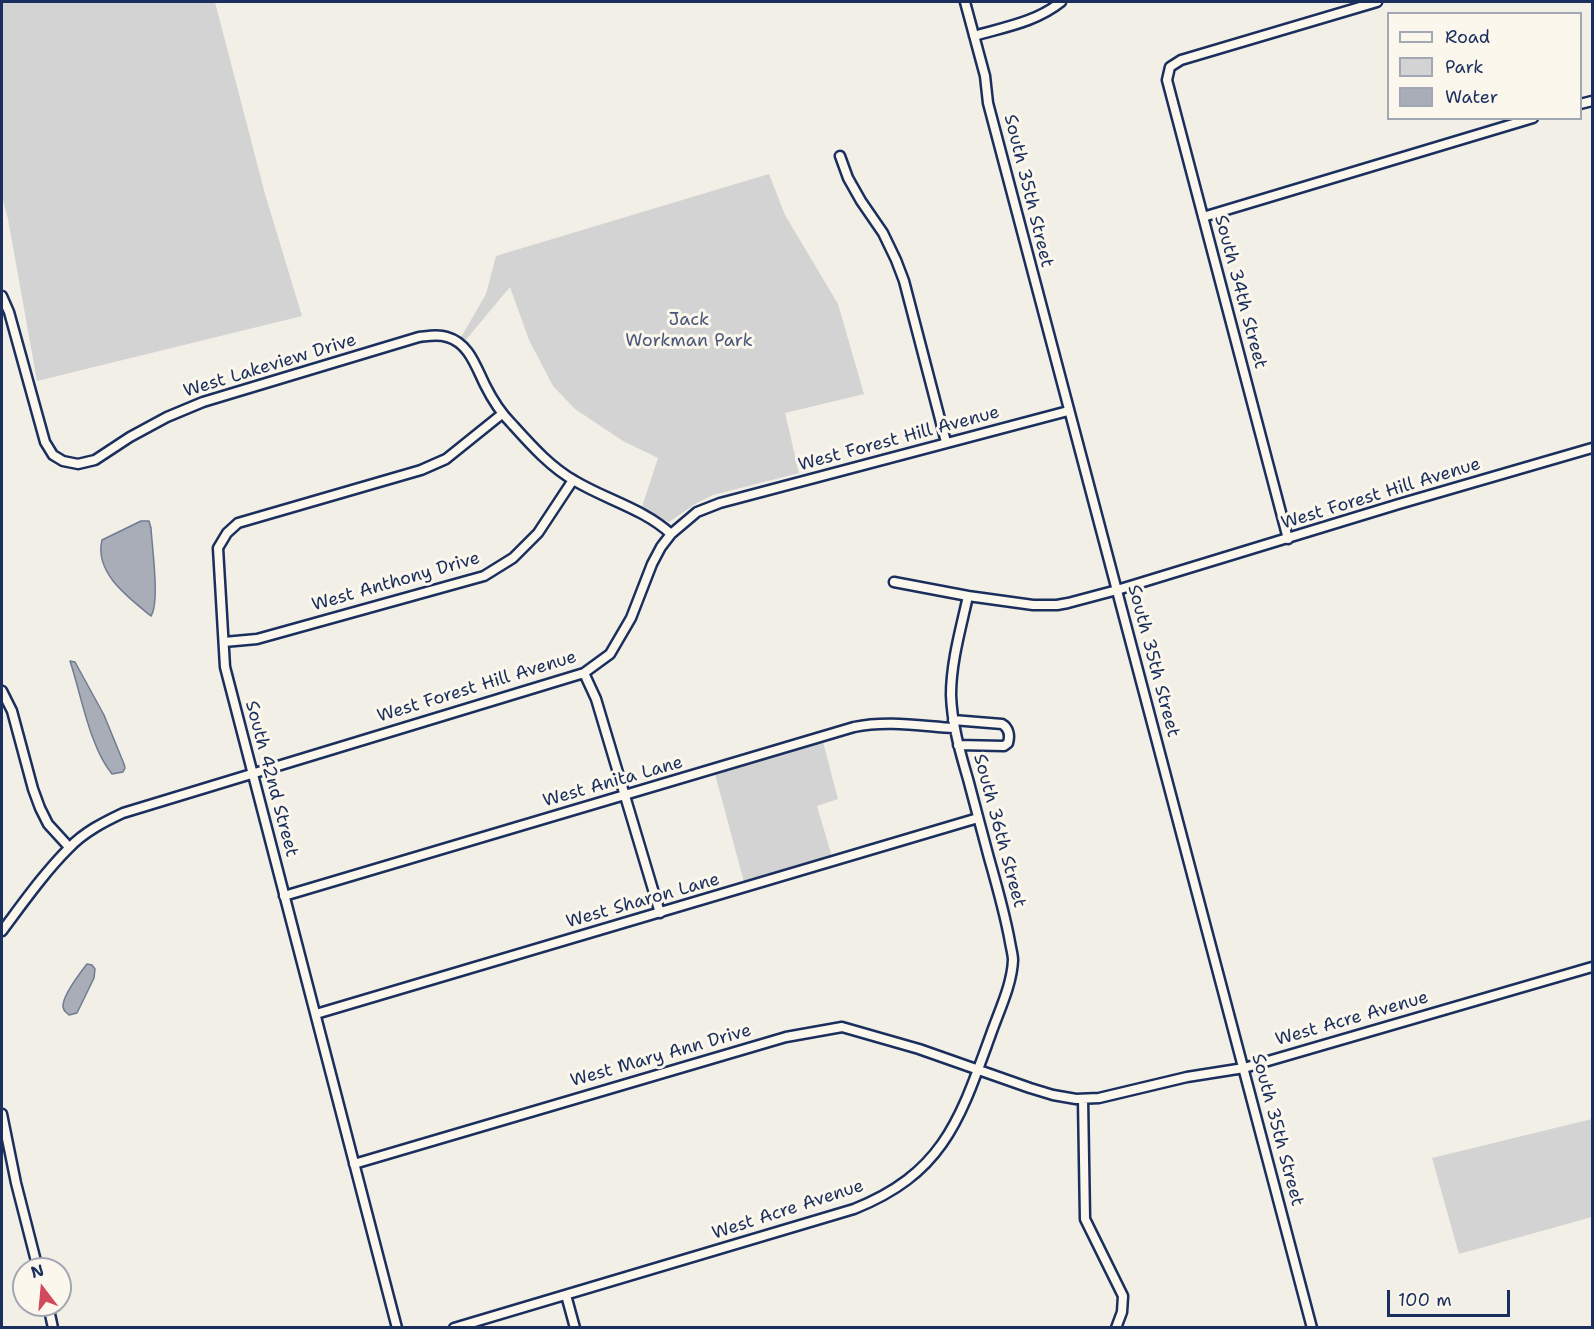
<!DOCTYPE html>
<html>
<head>
<meta charset="utf-8">
<style>
	body { margin:0 }
	#map { position:relative; width:1594px; height:1329px; overflow:hidden; background:#f2efe6; font-family:"Shantell Sans",sans-serif }
	canvas { display:block }
	.frame { position:absolute; inset:0; border:3px solid #1b2f5e; pointer-events:none }
	.legend { position:absolute; left:1387px; top:12px; width:195px; height:108px; box-sizing:border-box; background:#fbf7ec; border:2px solid #a1a7b3; margin:0; padding:8px 10px; list-style:none; font-size:18px; color:#1b2f5e }
	.legend li { display:flex; align-items:center; gap:12px; height:30px }
	.legend b { width:30px; border:2px solid #a1a7b3 }
	.north { position:absolute; left:12px; top:1257px; width:60px; height:60px; box-sizing:border-box; background:#fbf7ec; border:2px solid #a1a7b3; border-radius:50%; rotate:344deg; font-size:16px; font-weight:700; line-height:24px; text-align:center; color:#1b2f5e }
	.north::after { content:''; display:block; margin:auto; width:21px; height:27px; background:#d1495b; clip-path:polygon(50% 0,100% 100%,50% 72%,0 100%) }
	.scale { position:absolute; left:1387px; top:1290px; width:123px; height:27px; box-sizing:border-box; border:3px solid #1b2f5e; border-top:0; padding-left:8px; font-size:18px; line-height:21px; white-space:nowrap; color:#1b2f5e; -webkit-text-stroke:4px #fbf7ec; paint-order:stroke }
</style>
</head>
<body>
<div id="map">
<canvas width="1594" height="1329"></canvas>
<div class="frame"></div>
<ul class="legend">
<li><b style="height:8px;background:#fbf7ec"></b>Road</li>
<li><b style="height:16px;background:#d2d3d2"></b>Park</li>
<li><b style="height:16px;background:#a9adb7"></b>Water</li>
</ul>
<div class="north">N</div>
<div class="scale">100 m</div>
</div>
<script>
const ctx = document.querySelector('canvas').getContext('2d');
ctx.lineJoin = 'round';
function paint(path, color) { ctx.fillStyle = color; ctx.fill(path, 'evenodd'); }
function stroke(path, color, width, dash) { ctx.strokeStyle = color; ctx.lineWidth = width; ctx.lineCap = dash ? 'butt' : 'round'; ctx.setLineDash(dash || []); ctx.stroke(path); }
function drawText(font, color, halo, rows, align = 'center') {
  ctx.font = font + ' "Shantell Sans",sans-serif'; ctx.lineWidth = 6; ctx.setLineDash([]); ctx.textBaseline = 'middle'; ctx.strokeStyle = halo; ctx.fillStyle = color; for (const [text, x, y, turn = 0] of rows) {
    ctx.save(); ctx.translate(x, y); ctx.rotate((+turn || 0) * Math.PI / 180); ctx.textAlign = isNaN(turn) ? turn : align; if (halo) ctx.strokeText(text, 0, 0); ctx.fillText(text, 0, 0); ctx.restore();
  }
}
const green = new Path2D(`
	M2,2H215L265,194L302,316L37,381L8,219L2,196Z
	M769,174L785,215L838,304L864,394L785,413L799,473L713,495L695,504L669,522L642,507L658,458L623,441L575,409L553,386L529,340L510,287L464,342L460,339L486,294L496,256Z
	M823,742L838,799L817,806L832,857L744,882L715,774Z
	M1592,1119V1217L1459,1254L1432,1158Z`);
const water = new Path2D(`
	M141,521H149L151,528C152,547 160,602 151,616C129,598 94,573 102,540Z
	M70,661L75,662L104,715L124,764L125,768L123,772L112,774C90,748 81,694 70,661Z
	M87,964L92,965L95,969L94,978L77,1013L69,1015C66,1012 64,1012 63,1007C62,996 80,973 87,964Z`);
const minor = new Path2D(`
	M965,2L985,76L988,103C1094,512 1206,919 1312,1328
	M974,36C1005,27 1036,22 1061,2
	M1580,104L1592,101
	M840,156L848,178L861,201L883,233L896,260L904,281L946,442
	M1203,217L1533,118
	M2,296L9,312L45,442L53,455L63,461L78,464L95,460L130,437L167,417L203,402L419,337C429,336 438,334 447,337C469,343 476,367 485,385C492,399 500,412 511,423C530,444 550,467 575,481C607,500 644,509 671,534
	M1288,539L1167,80L1170,67L1181,60L1377,2
	M894,582L968,596L1033,605H1057L1068,603L1117,590L1399,504L1592,448
	M224,642L257,639L484,576L513,558L538,533L573,480
	M584,673L596,699L660,913
	M2,691L12,711L33,789L40,808L48,824L69,847
	M953,720L1002,724C1009,728 1010,736 1008,743L1004,746L958,745
	M284,896L854,727C887,720 921,726 954,728
	M2,931C23,903 44,873 69,848C84,832 104,822 123,813L584,673L610,654L631,618L652,564L661,547L671,534L697,512L720,503L1068,411
	M316,1014L978,818
	M1083,1099L1085,1219L1123,1296L1122,1312L1116,1328
	M2,1114L16,1183L38,1269
	M354,1164L786,1037L842,1027L919,1049L1030,1088L1053,1095L1076,1099L1099,1098L1187,1077L1244,1068L1592,967
	M566,1295L575,1328
	M48,1305L53,1328
	M397,1328L225,667L218,548L227,533L238,523L421,470L446,459L502,414
	M454,1328L854,1209C944,1173 960,1119 991,1034C999,1011 1012,985 1013,960C1013,955 1011,948 1010,942C1005,914 997,886 989,858C982,832 975,806 968,779C960,752 952,724 951,695C951,662 961,628 968,596`);
const streetNames = [
	["South 35th Street",1028,191,76],
	["South 34th Street",1240,292,75],
	["West Lakeview Drive",270,366,-17],
	["West Forest Hill Avenue",899,439,-15],
	["West Forest Hill Avenue",1381,494,-17],
	["West Anthony Drive",396,582,-16],
	["South 35th Street",1153,661,75],
	["West Forest Hill Avenue",477,687,-17],
	["South 42nd Street",271,779,75],
	["West Anita Lane",613,782,-16],
	["South 36th Street",999,831,75],
	["West Sharon Lane",643,901,-16],
	["West Acre Avenue",1352,1019,-16],
	["West Mary Ann Drive",661,1056,-16],
	["South 35th Street",1277,1130,75],
	["West Acre Avenue",788,1210,-18]
];
const parkNames = [
	["Jack",689,320],
	["Workman Park",689,341]
];
paint(green, '#d2d3d2');
paint(water, '#a9adb7');
stroke(water, '#707b93', 1.5);
stroke(minor, '#1b2f5e', 13);
stroke(minor, '#fbf7ec', 8);
drawText('18px', '#1b2f5e', '#fbf7ec', streetNames);
drawText('18px', '#49587b', '#fbf7ec', parkNames);
</script>
</body>
</html>
